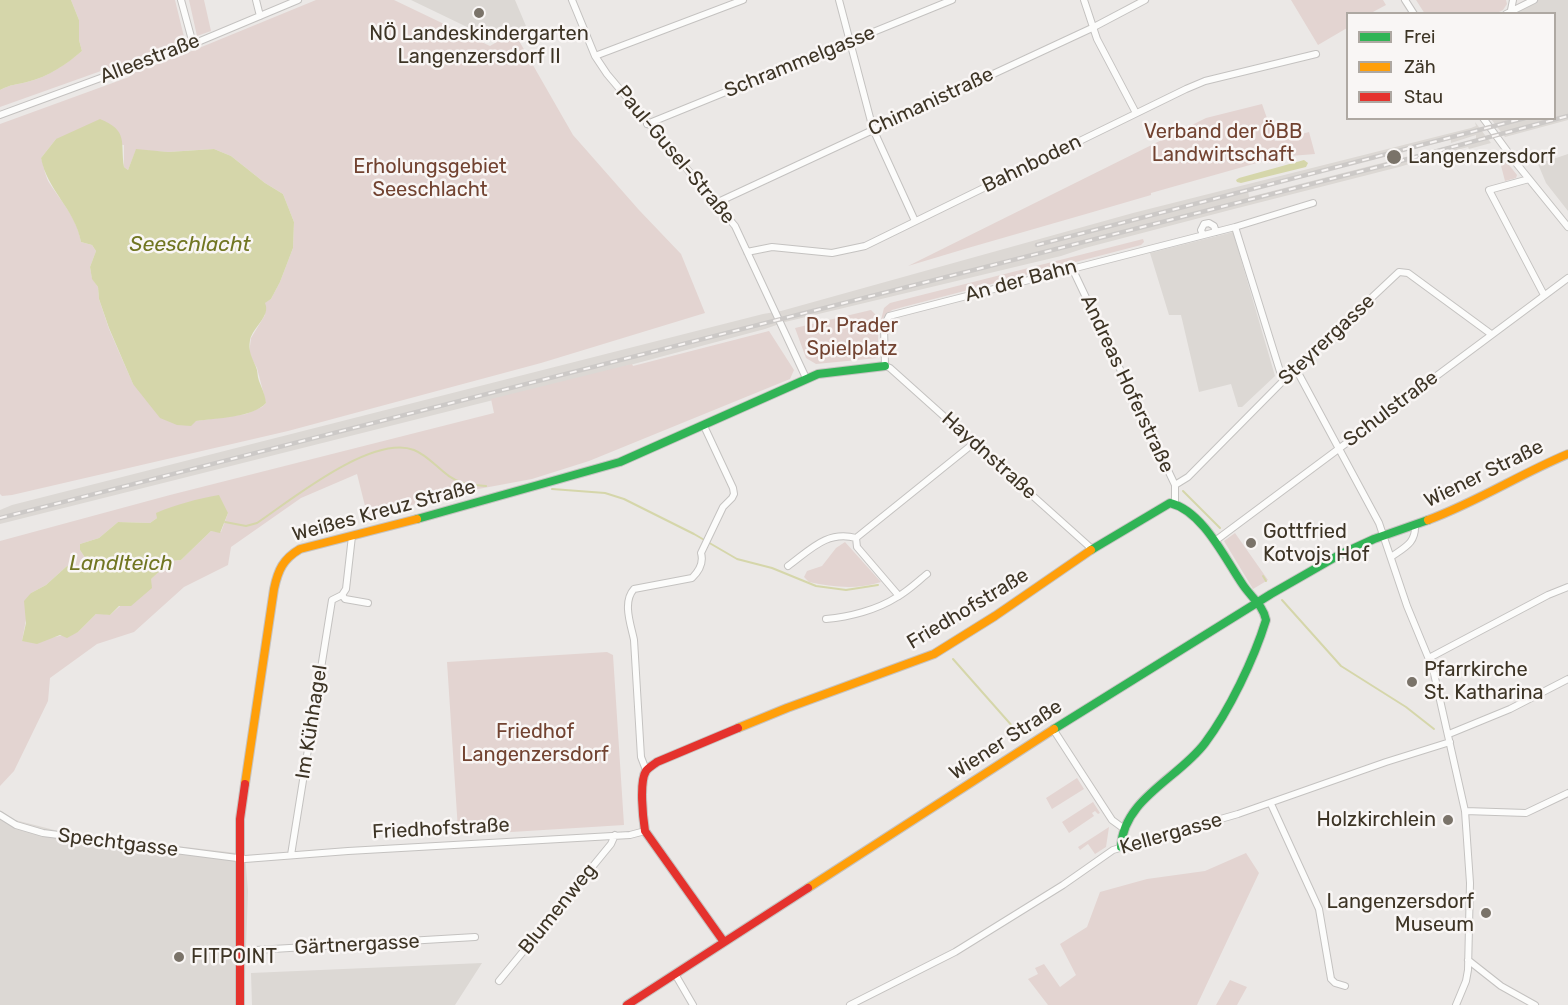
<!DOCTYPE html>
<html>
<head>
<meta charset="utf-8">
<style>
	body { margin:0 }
	#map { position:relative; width:1568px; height:1005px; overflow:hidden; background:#ebe8e6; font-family:Rubik,sans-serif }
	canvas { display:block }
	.legend { position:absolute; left:1346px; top:12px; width:210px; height:108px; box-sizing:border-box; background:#f9f6f5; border:2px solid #aea8a2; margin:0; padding:8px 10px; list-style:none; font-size:18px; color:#3d3425 }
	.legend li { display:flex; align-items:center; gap:12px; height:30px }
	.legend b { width:30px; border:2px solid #aea8a2 }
</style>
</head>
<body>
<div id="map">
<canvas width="1568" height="1005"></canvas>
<ul class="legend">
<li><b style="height:8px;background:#30b455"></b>Frei</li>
<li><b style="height:8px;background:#ff9f0a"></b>Zäh</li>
<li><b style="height:8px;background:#e5322d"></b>Stau</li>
</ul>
</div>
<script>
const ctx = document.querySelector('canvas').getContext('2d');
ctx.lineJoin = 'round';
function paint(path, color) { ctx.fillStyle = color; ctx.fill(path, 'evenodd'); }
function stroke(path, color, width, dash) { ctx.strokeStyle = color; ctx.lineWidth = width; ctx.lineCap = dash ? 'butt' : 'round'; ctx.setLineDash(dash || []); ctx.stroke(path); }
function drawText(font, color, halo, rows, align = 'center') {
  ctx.font = font + ' Rubik,sans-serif'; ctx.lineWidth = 5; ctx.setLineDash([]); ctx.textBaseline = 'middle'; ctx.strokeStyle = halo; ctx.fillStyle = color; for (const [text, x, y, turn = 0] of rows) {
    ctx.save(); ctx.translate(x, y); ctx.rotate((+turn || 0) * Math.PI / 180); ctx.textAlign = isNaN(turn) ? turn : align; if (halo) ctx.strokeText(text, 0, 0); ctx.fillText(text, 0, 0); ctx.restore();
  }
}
const built = new Path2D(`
	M411,0H515L526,26L492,39Z
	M1534,0H1568V120L1505,137L1491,119L1499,120L1554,118V14L1506,13Z
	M1475,122L1491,143L1469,149L1468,147L1453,151L1399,167L1230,210L1085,248L1061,256L785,322L765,329L585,377L0,524V510L12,505L763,314L781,311L1133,213L1471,128L1476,126ZM1476,135V139L1249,197L1248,191L1449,140L1451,139V143Z
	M1568,154V211L1546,183L1538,164Z
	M1233,232L1275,376L1242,407H1238L1231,384L1199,392L1181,315H1169L1150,253Z
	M0,810L15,820L66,833L245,854L248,891L244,1005H0Z
	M482,963L455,1005H252L251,973Z`);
const green = new Path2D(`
	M71,0H175L185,41L0,107V90C12,84 15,85 27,82C48,77 66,64 82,51L79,40V20Z
	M189,0H204L211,31L197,36Z
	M316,0H394L490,46L514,32L573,135L639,210L681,254L705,313L541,363L288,431L12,495L2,496L0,494V124L129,77L133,73L182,55ZM56,139L124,145V167L128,170L136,150L168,152L214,149L231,156L265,183L283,194L294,222L293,248L280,282L271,299L264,303L265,315L251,338L249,354L257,368L266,403L262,407L246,414L196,421L133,384L109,329L99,299L98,287L92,278L90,267L96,251L92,245L81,242C77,218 63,204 50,184C45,177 44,166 41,158Z
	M1291,0H1383L1386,5L1371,13L1348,14L1347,28L1318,45Z
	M1416,0H1506L1507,4L1503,10L1497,13L1425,14Z
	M1262,104L1275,141L1309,132L1315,154L1278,157L1151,193V195C1070,219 989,241 908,266L1206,118Z
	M1498,151L1517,175L1516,178L1505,181L1499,158L1491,159L1490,156Z
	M1143,239L1144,242L1141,245L903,307L892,310L881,320L884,308L890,303Z
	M871,310L878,317V358L816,364L806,358L795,328Z
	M769,331L794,370L790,379L589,461L532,479L446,495L368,518L357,474L301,498L231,547L228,565L184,587L134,632L97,644L50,678L48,701L14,771L0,786V541L170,495L494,413L491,399L632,364L633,366ZM228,513L221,532L211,531L181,560L171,561L110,615L97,613L78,632L50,638L22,641L31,593L46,585L67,566L81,572L88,562L80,550V544L99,538L118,522L150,523L157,518Z
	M1235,533L1268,580L1253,589L1224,541Z
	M845,542L881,582C856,590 833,587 809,582L804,577L807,571L822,566L836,548Z
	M607,652L613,655L624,825L463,835L458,830L447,662Z
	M1077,778L1084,789L1052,809L1046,798Z
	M1093,802L1100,813L1098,814L1095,811L1092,813L1094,816L1069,833L1062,822Z
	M1109,827L1106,847L1095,854L1088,844L1080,850L1078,847Z
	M1246,853L1259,873L1197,1005H1048L1028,979L1038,974L1035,968L1044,964L1060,987L1076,975L1060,944L1087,927L1100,892L1147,879L1205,871Z
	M1230,980L1247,987L1237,1005H1216Z`);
const water = new Path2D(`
	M0,0H71L79,20V40L82,51C67,64 48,77 27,82C15,85 12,84 0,90Z
	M100,119C129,131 120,142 124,167L128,170L136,149L168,152L214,149L231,156L265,183L283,194L294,222L293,248L280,282L271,299L265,303C271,316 253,327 250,340C248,352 252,357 256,367C258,371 257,376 259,381C262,389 265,394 266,403C252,418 216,418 196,421L191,426L177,425L160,418L133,384L109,328L99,299L98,287L92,279L90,267L96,251L92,245L81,242C75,209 47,190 41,158L56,139Z
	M1304,160L1308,163L1306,167L1241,183L1237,182L1236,180L1239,178Z
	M219,495L228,513L220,533L211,531L181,560L171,561L151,579L152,588L131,606H119L110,615L96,614L78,632L67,638L60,635L37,644L22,641L26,623L24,601L31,593L46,585L67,566L81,572L88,562L80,550V544L99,538L118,522L150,523L157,518L156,513C177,504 197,499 219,495Z`);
const stream = new Path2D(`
	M552,489L605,493L624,499L694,534L737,559L772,568L816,586L846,590L878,585
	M1183,491L1220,528
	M225,522L246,526L257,523C291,500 372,434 414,450C432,457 444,478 463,483C470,485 479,485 486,486
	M1263,576L1266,581
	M1282,600L1341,666L1406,707L1434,729
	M953,659L1021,736`);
const street = new Path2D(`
	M181,0L193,44
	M256,0L260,16
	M572,0L595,56L607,74L735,226L806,378
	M839,0L873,129L915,221
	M1084,0L1097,39L1136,113
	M1405,0L1414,14
	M1511,10L1513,0
	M1506,14L1534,0
	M595,56L743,0
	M0,115L193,44L298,0
	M1483,118L1516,163L1568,227
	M647,124L952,0
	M1529,179L1489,190L1544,295
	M716,203L1092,28L1145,0
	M1235,227L1283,381
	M1203,235L1201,230L1204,224L1209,223L1214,226L1216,232
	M747,252L772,247L832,253L865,246L1186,89L1205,81L1316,54
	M1072,268L1175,485V502
	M1296,369L1379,523L1407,606L1433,669L1465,811L1470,883L1468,970L1466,981L1456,1005
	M1175,485L1188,477L1283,381L1399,272L1408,273L1491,334
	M856,538L974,443
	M856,538L857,547L899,596
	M1215,541L1568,278
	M1092,549L890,368L885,366L884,326L889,316L1235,227L1313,203
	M1391,557C1405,547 1416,543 1415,525
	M788,566C810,550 827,530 856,538
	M342,595L345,599L368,603
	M826,619C849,617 877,610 897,597C908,591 917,582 927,574
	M1429,658L1548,595L1568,587
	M1053,729L1112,820L1123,828
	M1449,734L1510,709L1568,679
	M646,770L641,757L634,640C631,625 622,602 634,589L692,578C699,571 704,563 701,553L723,507L732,498L734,494L733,488L704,426
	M1271,804L1319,909L1331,979L1335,983L1345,986
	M1465,811L1526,813L1568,793
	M0,815L16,825L43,833L245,859L348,851L630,835L645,831
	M291,855L332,600L342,595L346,589L352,536
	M239,951L475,937
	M1468,960L1501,986L1535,1005
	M675,974L693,1005
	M499,981L611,844L615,835
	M850,1005L955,952L1063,885L1113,850L1238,814L1386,762L1450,742`);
const fast = new Path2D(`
	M417,519L620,462L818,374L885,366
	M1091,550L1170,503C1203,511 1225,559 1243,585C1251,597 1263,605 1266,620C1254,659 1229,711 1205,743C1179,778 1123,799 1121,847
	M1054,729L1271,594L1339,555L1374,539L1428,520`);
const slow = new Path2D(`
	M1428,520C1477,502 1520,474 1568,454
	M738,728L787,708L934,654L995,616L1091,550
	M245,784L274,589C278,570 283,559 300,549L417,519
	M808,888L1054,729`);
const jam = new Path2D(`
	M724,942L645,831C643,818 639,782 646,771C648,768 653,765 657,762L738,728
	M240,1005V819L245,784
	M627,1005L808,888`);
const rail = new Path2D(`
	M1037,245L1525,118
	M0,518L1378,167L1568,116`);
const markers = [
	[479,13,6,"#7a7369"],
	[1394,157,8,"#7a7369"],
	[1251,543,6,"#7a7369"],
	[1412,682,6,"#7a7369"],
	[1448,820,6,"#7a7369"],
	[1486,913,6,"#7a7369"],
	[179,957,6,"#7a7369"]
];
const poiNames = [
	["NÖ Landeskindergarten",479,34,"center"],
	["Langenzersdorf II",479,57,"center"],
	["Langenzersdorf",1408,157],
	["Gottfried",1263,532],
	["Kotvojs Hof",1263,555],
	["Pfarrkirche",1424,670],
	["St. Katharina",1424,693],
	["Holzkirchlein",1436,820,"right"],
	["Langenzersdorf",1474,902,"right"],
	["Museum",1474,925,"right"],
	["FITPOINT",191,957]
];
const streetNames = [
	["Alleestraße",150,59,-21],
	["Schrammelgasse",800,62,-22],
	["Chimanistraße",931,102,-25],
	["Paul-Gusel-Straße",675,155,50],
	["Bahnboden",1032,164,-26],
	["An der Bahn",1021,281,-15],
	["Steyrergasse",1327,340,-43],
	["Andreas Hoferstraße",1127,384,65],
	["Schulstraße",1391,409,-37],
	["Haydnstraße",989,456,42],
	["Wiener Straße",1484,474,-26],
	["Weißes Kreuz Straße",384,511,-15],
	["Friedhofstraße",968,609,-31],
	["Im Kühhagel",312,722,-81],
	["Wiener Straße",1006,740,-33],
	["Friedhofstraße",441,829,-3],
	["Kellergasse",1171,834,-16],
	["Spechtgasse",118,843,7],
	["Blumenweg",558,909,-51],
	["Gärtnergasse",357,945,-3]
];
const parkNames = [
	["Verband der ÖBB",1223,132],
	["Landwirtschaft",1223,155],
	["Erholungsgebiet",430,167],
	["Seeschlacht",430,190],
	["Dr. Prader",852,326],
	["Spielplatz",852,349],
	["Friedhof",535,732],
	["Langenzersdorf",535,755]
];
const waterNames = [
	["Seeschlacht",190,245],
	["Landlteich",121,564]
];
paint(built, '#dcd8d4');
paint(green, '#e3d4d1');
paint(water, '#d5d6aa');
stroke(stream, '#d5d6aa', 2);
stroke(street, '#c4c2c0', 8);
stroke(fast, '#c6c3c1', 10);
stroke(slow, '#c6c3c1', 10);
stroke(jam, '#c6c3c1', 10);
stroke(street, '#fcfcfb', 6);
stroke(fast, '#30b455', 8);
stroke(slow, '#ff9f0a', 8);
stroke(jam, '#e5322d', 8);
stroke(rail, '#ccc9c7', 4.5);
stroke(rail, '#f9f6f5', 2, [7]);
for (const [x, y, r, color] of markers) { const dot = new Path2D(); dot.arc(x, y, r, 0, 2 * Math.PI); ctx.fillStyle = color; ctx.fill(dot); stroke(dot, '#f9f6f5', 2); }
drawText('20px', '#3d3425', '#f9f6f5', poiNames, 'left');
drawText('20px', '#3d3425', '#f9f6f5', streetNames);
drawText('20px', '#724331', '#f9f6f5', parkNames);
drawText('italic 21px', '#717622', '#f9f6f5', waterNames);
</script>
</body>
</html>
